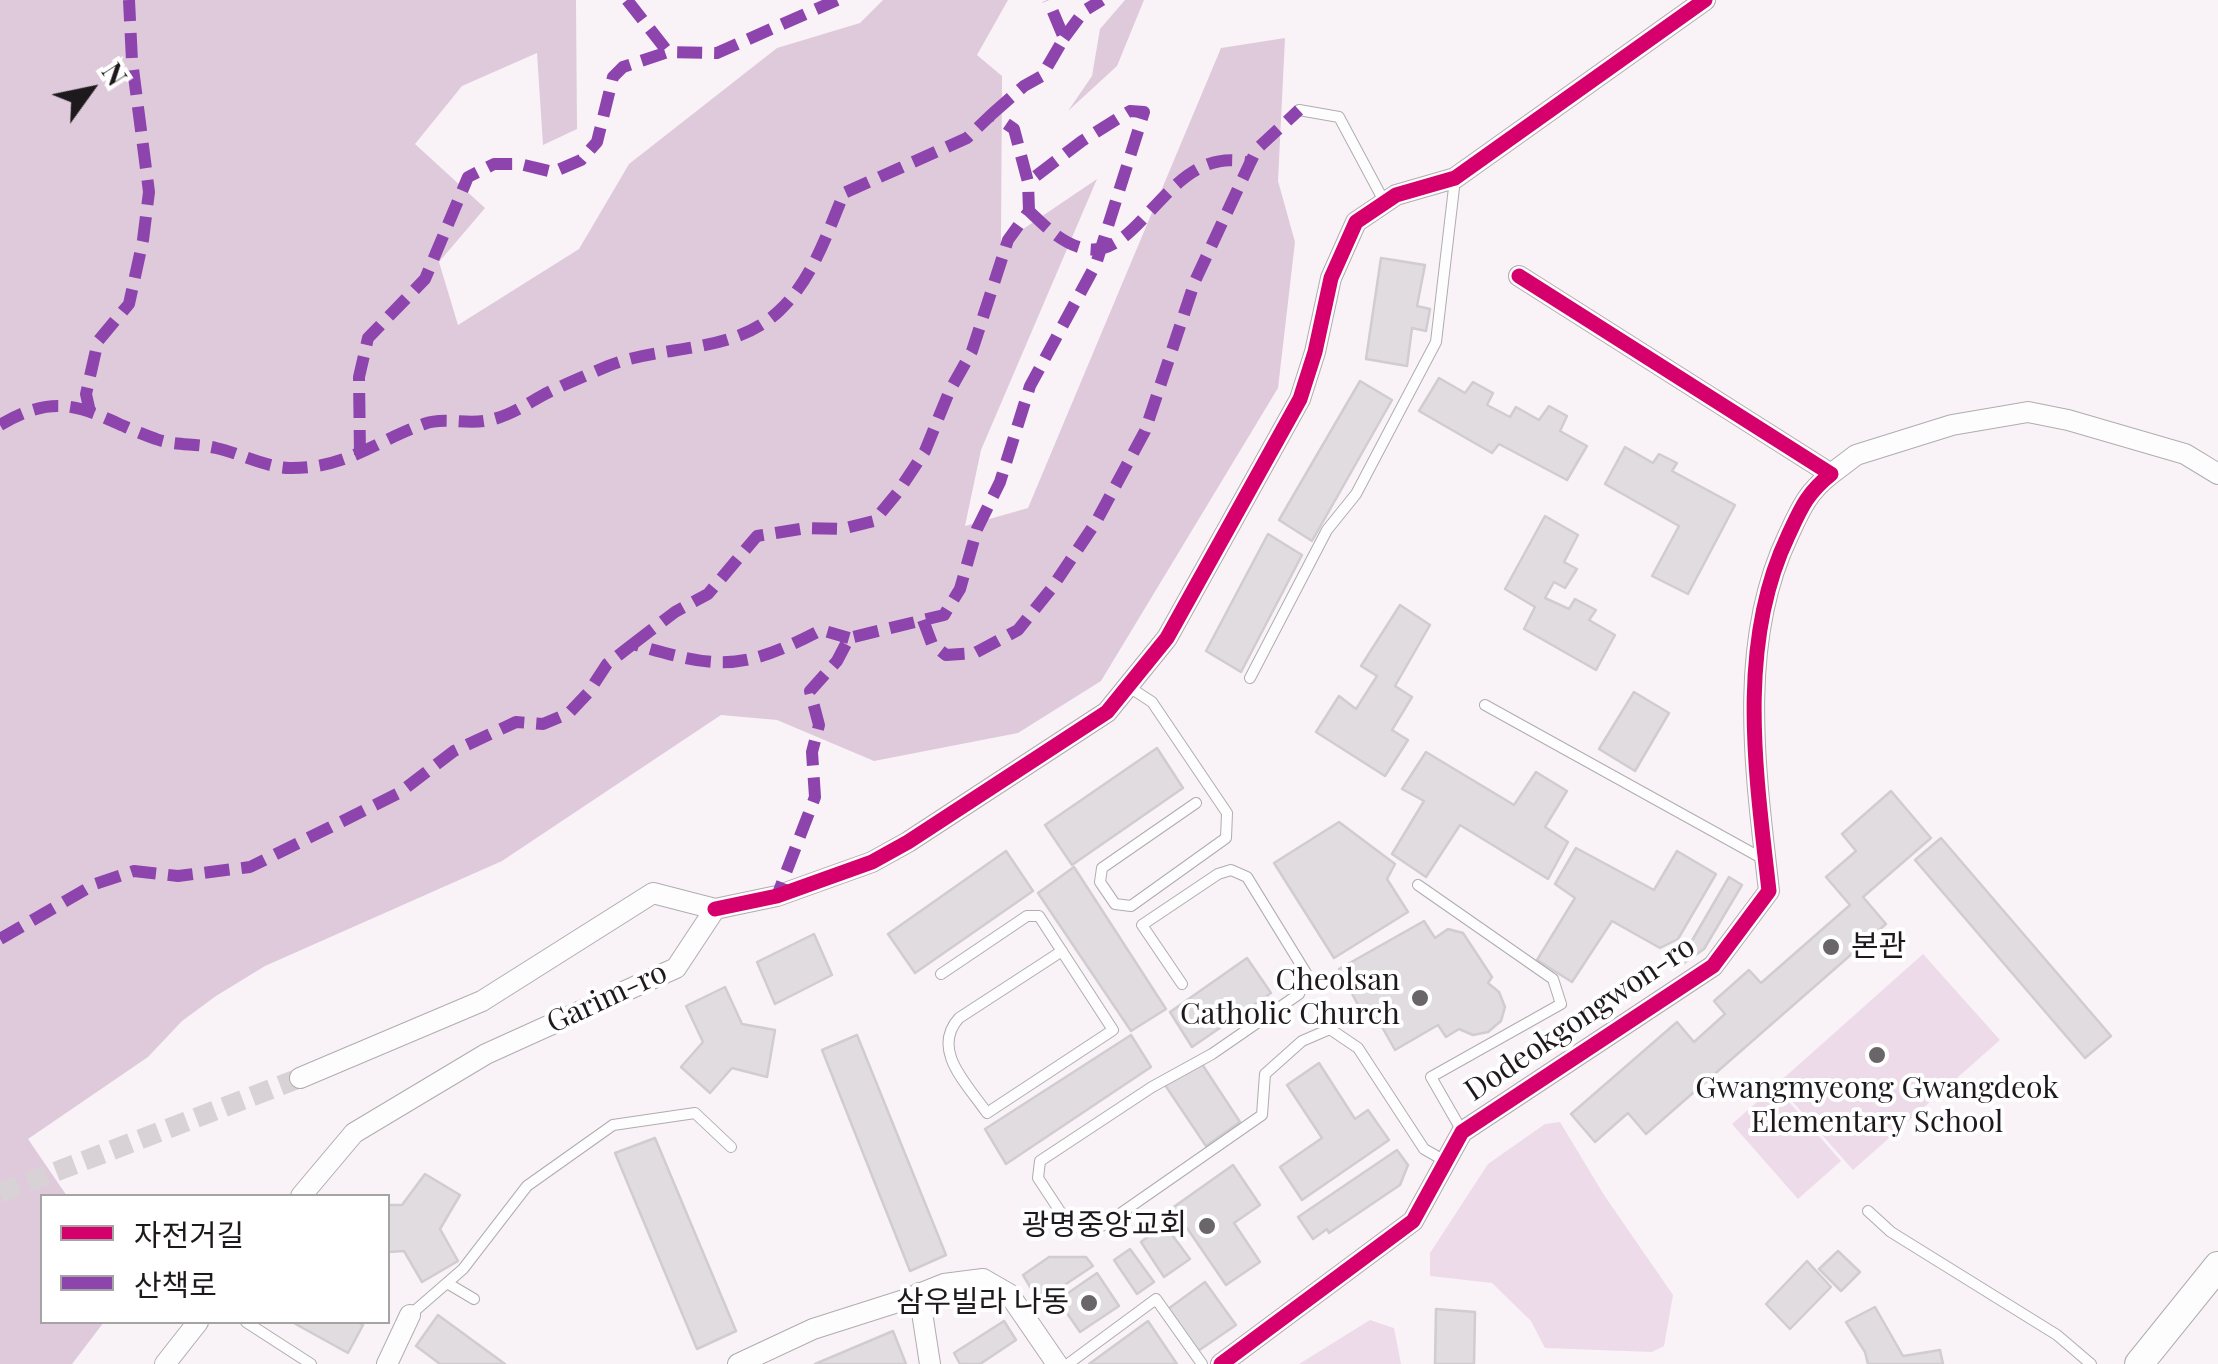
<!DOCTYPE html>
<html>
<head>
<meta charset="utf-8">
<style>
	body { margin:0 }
	#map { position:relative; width:2218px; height:1364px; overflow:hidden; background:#f9f3f8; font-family:"Playfair Display","Noto Sans KR",serif }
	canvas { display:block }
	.legend { position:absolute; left:40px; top:1194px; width:350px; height:130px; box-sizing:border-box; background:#fff; border:2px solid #a5a3a4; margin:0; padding:12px 18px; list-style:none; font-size:30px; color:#1d191c }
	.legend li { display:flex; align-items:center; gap:20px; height:50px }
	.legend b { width:50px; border:2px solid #a5a3a4 }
	.north { position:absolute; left:40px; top:40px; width:100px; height:100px; -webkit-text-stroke:8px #fff; paint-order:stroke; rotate:57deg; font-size:28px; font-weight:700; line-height:40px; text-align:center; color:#1d191c }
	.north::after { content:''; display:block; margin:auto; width:35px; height:45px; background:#1d191c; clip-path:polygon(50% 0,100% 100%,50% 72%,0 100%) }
</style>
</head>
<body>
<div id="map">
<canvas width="2218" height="1364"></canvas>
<ul class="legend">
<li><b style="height:12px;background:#d6006c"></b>자전거길</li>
<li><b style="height:12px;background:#8e44ad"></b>산책로</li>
</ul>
<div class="north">N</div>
</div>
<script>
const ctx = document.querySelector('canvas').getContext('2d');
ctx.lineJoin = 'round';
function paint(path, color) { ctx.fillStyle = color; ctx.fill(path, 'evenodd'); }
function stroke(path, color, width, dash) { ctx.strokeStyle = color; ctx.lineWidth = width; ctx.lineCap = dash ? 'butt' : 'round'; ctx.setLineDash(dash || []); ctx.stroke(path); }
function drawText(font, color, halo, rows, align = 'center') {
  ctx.font = font + ' "Playfair Display","Noto Sans KR",serif'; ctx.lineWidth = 8; ctx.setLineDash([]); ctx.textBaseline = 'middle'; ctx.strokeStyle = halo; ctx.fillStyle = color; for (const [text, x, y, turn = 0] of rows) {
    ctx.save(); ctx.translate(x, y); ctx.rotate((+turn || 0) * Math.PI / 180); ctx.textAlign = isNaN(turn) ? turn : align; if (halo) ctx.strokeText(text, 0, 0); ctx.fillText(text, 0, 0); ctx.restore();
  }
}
const green = new Path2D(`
	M1923,954L2000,1040L1853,1170L1777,1084Z
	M1775,1086L1841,1161L1798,1199L1732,1124Z
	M1560,1122L1604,1195L1673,1295L1664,1346L1652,1352L1545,1348L1531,1321L1492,1283L1430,1276V1253L1488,1164L1545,1124Z
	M1370,1320L1394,1328L1401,1364H1299Z`);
const forest = new Path2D(`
	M0,0H576L577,129L543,145L537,53L462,86L415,144L485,208L439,262L458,325L579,249L629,164L777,48L860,23L883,0H1008L977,55L1002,76L1001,244L1097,179L981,450L965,526L1028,508L1221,48L1285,38L1278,181L1295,242L1278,388L1101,681L1018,733L874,761L777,720L721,715L502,861L265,966L216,996L182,1021L148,1057L28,1139L67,1196H42V1322H104L72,1364H0Z
	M1125,0H1144L1117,66L1068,111L1092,76L1100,29Z`);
const building = new Path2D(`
	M1381,258L1425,265L1417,306L1430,309L1426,331L1412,328L1407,366L1366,359Z
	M1439,378L1465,393L1473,382L1493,393L1487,405L1510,417L1516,407L1539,420L1549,406L1567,416L1560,431L1587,446L1567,480L1499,444L1492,453L1419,411Z
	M1360,381L1392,400L1312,541L1279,520Z
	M1625,447L1653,463L1659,454L1677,463L1672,471L1735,505L1688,594L1652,576L1679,526L1605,484Z
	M1545,516L1578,535L1564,562L1577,569L1565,588L1554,582L1545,598L1569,609L1575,599L1596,610L1589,620L1615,635L1596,670L1524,629L1535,607L1505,589Z
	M1268,534L1302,555L1241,672L1206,651Z
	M1400,605L1430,625L1395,686L1412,697L1392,730L1408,740L1385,776L1316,732L1339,696L1356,709L1377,676L1361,666Z
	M1634,692L1669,713L1635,771L1599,749Z
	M1157,748L1183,788L1072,865L1045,825Z
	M1426,752L1514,805L1536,772L1567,791L1545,827L1568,842L1548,879L1460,825L1426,877L1392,854L1424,801L1402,789Z
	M1891,791L1931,838L1863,897L1886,924L1646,1134L1628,1113L1595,1142L1571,1114L1677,1022L1694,1042L1725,1014L1714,1001L1749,970L1761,983L1850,905L1826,877L1856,851L1842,834Z
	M1339,822L1395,864L1387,879L1408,912L1334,958L1274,863Z
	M1941,838L2111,1036L2085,1058L1915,860Z
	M1576,848L1654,890L1677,851L1716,874L1678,939L1660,948L1612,921L1572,982L1537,960L1575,898L1555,884Z
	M1006,851L1033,891L915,973L888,934Z
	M1074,867L1166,1009L1131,1031L1038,893Z
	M1729,877L1742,885L1704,949L1677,968L1671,954L1690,944Z
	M1424,921L1435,938L1448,929L1463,933L1492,977L1488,983L1499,992L1505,1007L1501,1021L1488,1032L1473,1035L1459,1029L1446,1037L1438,1025L1395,1050L1377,1018L1367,1022L1339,969Z
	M814,934L832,975L775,1004L757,962Z
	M1247,958L1271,993L1192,1047L1170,1012Z
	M725,987L742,1024L775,1030L767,1077L732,1068L710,1093L681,1067L703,1042L686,1006Z
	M857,1035L946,1255L910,1271L822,1050Z
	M1131,1035L1151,1067L1006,1164L985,1129Z
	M1200,1061L1240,1122L1206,1146L1165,1085Z
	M1319,1063L1355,1119L1368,1110L1389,1140L1302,1200L1280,1167L1322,1138L1287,1085Z
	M655,1138L736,1331L697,1349L615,1153Z
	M1397,1150L1408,1165L1400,1185L1329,1233L1327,1229L1313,1239L1298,1217Z
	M1233,1165L1260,1205L1234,1223L1260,1262L1226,1285L1187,1228L1182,1232L1168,1211Z
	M425,1174L460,1195L440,1229L458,1261L422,1282L404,1251L388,1252V1205H402Z
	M1164,1224L1190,1259L1164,1277L1141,1242Z
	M1130,1249L1154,1282L1137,1294L1114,1260Z
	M1838,1251L1860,1272L1841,1291L1819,1269Z
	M1049,1257H1086L1093,1266L1039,1302L1023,1275Z
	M1807,1261L1831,1287L1790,1329L1766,1304Z
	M1097,1273L1119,1306L1080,1332L1058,1300Z
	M1205,1282L1236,1325L1198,1351L1168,1309Z
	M1875,1307L1903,1356L1940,1350L1943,1364H1868L1865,1352L1846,1322Z
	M1436,1309L1475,1312L1474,1364H1435Z
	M438,1315L505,1364H440L416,1346Z
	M1004,1321L1016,1340L980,1364H960L954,1353Z
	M1148,1321L1177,1364H1089Z
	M292,1322H357L363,1325L348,1353Z
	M893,1331L906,1364H815Z`);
const streetTunnel = new Path2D(`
	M0,1193L300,1078`);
const lane = new Path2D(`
	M1299,110L1339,117L1385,203
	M1250,678L1327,530L1356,494L1436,342L1455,179
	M1129,687L1152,702L1227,813L1226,838L1131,906L1115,904L1100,882L1102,868L1196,803
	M1485,705L1765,860
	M1418,885L1553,979L1561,1004L1431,1077L1462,1131
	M941,974L1027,916H1039L1113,1030L987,1113C968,1085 930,1050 959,1018L1062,951
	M1182,984L1142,925L1218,874L1231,870L1247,877L1306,973L1299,994L1212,1054L1152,1087L1040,1161L1038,1178L1067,1222L1086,1231L1104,1225L1262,1115L1265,1074L1302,1041L1330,1029L1358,1048L1424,1149L1445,1161
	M1868,1211L1891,1232L2057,1335L2091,1364
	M447,1283L474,1299
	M410,1315L463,1269L527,1186L613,1125L695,1113L731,1147
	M246,1322L311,1364
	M1068,1364L1156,1299L1202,1364`);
const street = new Path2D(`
	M1831,474L1856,455L1952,425L2028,412L2068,420L2185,454L2218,474
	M715,909L777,896L872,862L908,842L1107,712L1167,638L1300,399L1315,352L1331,278L1356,222L1396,195L1455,178L1705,0
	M300,1078L482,1001L653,893L715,909L676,968L486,1054L354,1133L301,1196
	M919,1293L930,1364
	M165,1364L198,1322
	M387,1364L410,1315
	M738,1364L813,1329L904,1300L944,1284L983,1279L1009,1294L1057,1364
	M1221,1364L1413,1221L1462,1132L1713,966L1769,891C1756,775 1736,645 1788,536C1801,508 1807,493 1831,474L1519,276`);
const secondary = new Path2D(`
	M2139,1364L2218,1266`);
const quiet = new Path2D(`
	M627,0L668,52
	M1064,38L1084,11L1102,0
	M992,114L1024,86L1042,76L1064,38L1048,0
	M1029,211C1046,227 1063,245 1087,249C1142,258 1171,141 1250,163
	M90,412L86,394L98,341L129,304L143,240L149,192L132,61L129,0
	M0,425C67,385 93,417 156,439C174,446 196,443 216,448C239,453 265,467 289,468C345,469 374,442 424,424C442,417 464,424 484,421C507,418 525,405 545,394C565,384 587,375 608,366C663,344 732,355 779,311C812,280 827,234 844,193L967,138L992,114L1014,129L1028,182L1082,141L1130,111L1144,112L1096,264L1030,386L1000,482L977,529L960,589L944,615L849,638L837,661L810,691L819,725L812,752L815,797L777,896
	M360,455L359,377L368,338L425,279L468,177L494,164H520L553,172L581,160L597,142L613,77L623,67L668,52L717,53L837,0
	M923,620L932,644L946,655L975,653L1018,630L1051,589L1096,522L1145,431L1195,281L1250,163L1257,149L1299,110
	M633,644L675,612L708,594L757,536L806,528L842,529L874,521L898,492L925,451L949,392L972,351L1008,240L1029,211L1028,182
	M0,939L95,884L134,871L178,876L250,867L399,793L454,751L516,722L543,724L569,713L588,693L607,664L633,644C719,669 740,672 821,630L849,638`);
const cycleway = new Path2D(`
	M715,909L777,896L872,862L908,842L1107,712L1167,638L1300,399L1315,352L1331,278L1356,222L1396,195L1455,178L1705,0
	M1221,1364L1413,1221L1462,1132L1713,966L1769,891C1756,775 1736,645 1788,536C1801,508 1807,493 1831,474L1519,276`);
const markers = [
	[1831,947,10,"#6a6569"],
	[1420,998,10,"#6a6569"],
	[1877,1055,10,"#6a6569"],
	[1207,1226,10,"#6a6569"],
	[1089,1303,10,"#6a6569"]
];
const poiNames = [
	["본관",1851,947,"left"],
	["Cheolsan",1400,981],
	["Catholic Church",1400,1015],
	["Gwangmyeong Gwangdeok",1877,1089,"center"],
	["Elementary School",1877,1123,"center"],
	["광명중앙교회",1187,1226],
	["삼우빌라 나동",1069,1303]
];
const streetNames = [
	["Garim-ro",607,998,-25],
	["Dodeokgongwon-ro",1580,1019,-34]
];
paint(green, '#eddbea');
paint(forest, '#dfcadc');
paint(building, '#e1dce0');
stroke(building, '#d0ccd0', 2.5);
stroke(streetTunnel, '#d8d2d7', 20, [20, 10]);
stroke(lane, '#b0acaf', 12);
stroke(street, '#b0acaf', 22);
stroke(secondary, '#b0acaf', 30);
stroke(lane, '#fefdfe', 10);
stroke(street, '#fefdfe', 20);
stroke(secondary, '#fefdfe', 28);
stroke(quiet, '#8e44ad', 12, [25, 12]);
stroke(cycleway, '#d6006c', 15);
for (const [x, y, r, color] of markers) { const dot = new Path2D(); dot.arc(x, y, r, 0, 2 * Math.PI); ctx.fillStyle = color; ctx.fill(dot); stroke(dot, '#fff', 4); }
drawText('30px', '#1d191c', '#fff', poiNames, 'right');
drawText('30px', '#1d191c', '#fff', streetNames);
</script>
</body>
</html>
